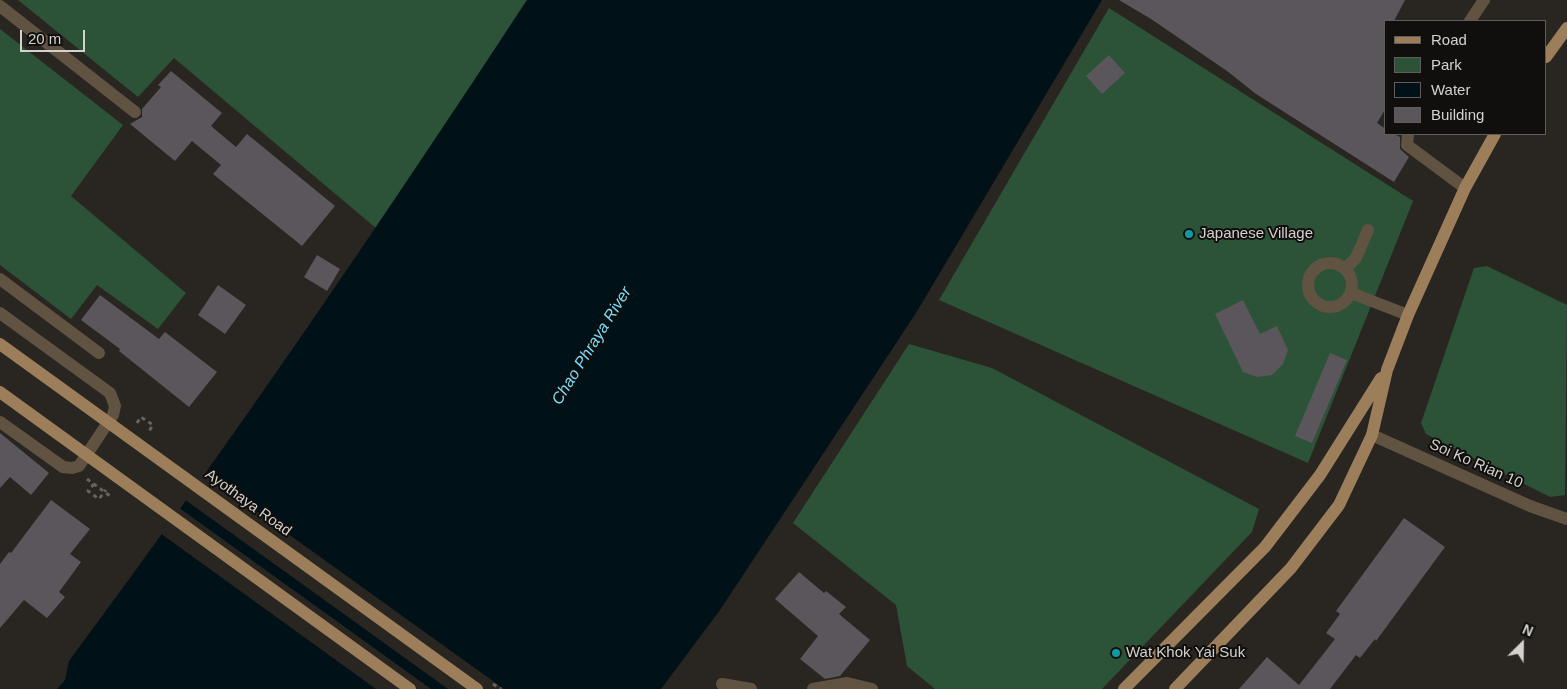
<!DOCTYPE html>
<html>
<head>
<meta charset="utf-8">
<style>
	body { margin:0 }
	#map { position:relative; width:1567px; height:689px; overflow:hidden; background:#292521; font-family:Helvetica,sans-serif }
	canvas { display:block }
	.legend { position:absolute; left:1384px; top:20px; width:162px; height:115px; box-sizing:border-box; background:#100f0d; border:1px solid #5e5d5a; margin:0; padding:6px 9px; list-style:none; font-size:15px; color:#d4d1ce }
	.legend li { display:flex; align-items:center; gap:10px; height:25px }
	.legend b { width:25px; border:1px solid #5e5d5a }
	.north { position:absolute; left:1497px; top:619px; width:50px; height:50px; -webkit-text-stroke:4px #100f0d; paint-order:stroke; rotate:23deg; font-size:14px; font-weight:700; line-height:20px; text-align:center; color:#d4d1ce }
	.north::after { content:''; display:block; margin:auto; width:18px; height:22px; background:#d4d1ce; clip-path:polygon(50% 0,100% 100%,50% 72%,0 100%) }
	.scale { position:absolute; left:20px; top:30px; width:65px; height:22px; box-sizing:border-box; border:2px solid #d4d1ce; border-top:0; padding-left:6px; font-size:15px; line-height:18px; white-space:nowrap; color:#d4d1ce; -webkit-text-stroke:4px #100f0d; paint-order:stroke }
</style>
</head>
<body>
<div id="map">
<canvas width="1567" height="689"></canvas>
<ul class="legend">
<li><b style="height:6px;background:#9c7e5a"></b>Road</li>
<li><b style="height:14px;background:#2c5338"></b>Park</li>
<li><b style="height:14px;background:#001117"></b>Water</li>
<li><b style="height:14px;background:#5a565b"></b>Building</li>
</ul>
<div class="north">N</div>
<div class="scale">20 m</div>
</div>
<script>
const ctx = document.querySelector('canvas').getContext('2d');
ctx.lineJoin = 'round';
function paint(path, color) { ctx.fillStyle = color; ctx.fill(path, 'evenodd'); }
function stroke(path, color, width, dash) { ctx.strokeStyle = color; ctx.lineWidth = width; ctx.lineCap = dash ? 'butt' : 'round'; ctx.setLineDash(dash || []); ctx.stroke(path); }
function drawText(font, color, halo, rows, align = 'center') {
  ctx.font = font + ' Helvetica,sans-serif'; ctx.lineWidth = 4; ctx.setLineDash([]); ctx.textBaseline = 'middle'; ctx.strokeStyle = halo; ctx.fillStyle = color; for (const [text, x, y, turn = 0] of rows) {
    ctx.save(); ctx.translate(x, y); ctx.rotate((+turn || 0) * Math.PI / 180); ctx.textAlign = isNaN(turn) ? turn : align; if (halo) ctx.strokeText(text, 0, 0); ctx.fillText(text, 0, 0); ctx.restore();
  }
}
const green = new Path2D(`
	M18,0H527L377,229L174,58L138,97Z
	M1109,8L1413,201L1308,463L939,300Z
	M0,29L123,125L71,196L186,293L158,329L97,285L71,319L0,265Z
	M1487,266L1567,305L1565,495L1550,497L1426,434L1421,423L1474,268Z
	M909,344L992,368L1259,509L1252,532L1102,689H935L907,666L896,605L793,523Z`);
const water = new Path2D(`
	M527,0H1102L916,313L720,610L661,689H57L65,680L69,661C229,446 380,224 527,0Z`);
const pier = new Path2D(`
	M202,472L504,689H448L184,499Z
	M178,507L431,689H376L160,533Z`);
const building = new Path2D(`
	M1119,0H1405L1394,21H1386V108L1377,123L1386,129V134H1394L1400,137V149L1409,157L1394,182L1256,94L1227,71L1151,19Z
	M1109,55L1125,73L1102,94L1086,76Z
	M171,71L222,113L211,126L236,147L247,134L335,206L302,246L213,174L221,165L192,141L175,161L130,124L142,117V109L161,87L158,85Z
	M317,255L340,269L327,291L304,277Z
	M218,285L246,305L225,334L198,315Z
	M100,295L159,339L165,332L217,372L189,407L119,351L120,349L81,320Z
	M1243,300L1260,334L1277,326L1288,350L1283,364L1272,375L1257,377L1243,372L1215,314Z
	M1330,353L1347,360L1312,443L1295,436Z
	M0,433L49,473L31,495L10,477L0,488Z
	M51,500L90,529L70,554L81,562L59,592L65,597L47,618L24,600L0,628V564L9,552L11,553Z
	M1404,518L1445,547L1376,641L1375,639L1360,658L1356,655L1330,689H1239L1267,657L1299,685L1335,639L1326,633L1340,614L1336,611Z
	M799,572L824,593L826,591L846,607L839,614L870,640L840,676L825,679L800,659L818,636L775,599Z`);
const path = new Path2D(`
	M137,423L141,417L153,425L149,431
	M87,479L110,496
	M94,484L88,491L99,499L106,490
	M493,684L501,689`);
const minor = new Path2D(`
	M0,6L135,112
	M1470,21L1484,0
	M1408,134L1407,145L1465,188
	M1308 285a22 22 0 1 1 44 0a22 22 0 1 1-44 0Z
	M1346,268L1356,258L1368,230
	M0,279L99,353
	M1351,293L1408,315
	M0,313L110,393L115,406L113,415L79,466L72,468L63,467L0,422
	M1372,435L1530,506L1567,519
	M722,684L751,689
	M813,689L847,683L872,689`);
const major = new Path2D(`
	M1546,57L1567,28
	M0,344L477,689
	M0,392L410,689
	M1124,689L1265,547L1320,475L1381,378
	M1175,689L1291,568L1339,505L1372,435L1387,370L1408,315L1465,188L1495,134`);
const markers = [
	[1189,234,5,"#0f9aa8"],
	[1116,653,5,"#0f9aa8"]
];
const poiNames = [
	["Japanese Village",1199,234],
	["Wat Khok Yai Suk",1126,653]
];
const streetNames = [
	["Soi Ko Rian 10",1476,464,24],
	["Ayothaya Road",248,503,36]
];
const waterNames = [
	["Chao Phraya River",592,346,-58]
];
paint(green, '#2c5338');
paint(water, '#001117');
paint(pier, '#292521');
paint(building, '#5a565b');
stroke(path, '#676360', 3, [4, 4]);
stroke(minor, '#615341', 12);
stroke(major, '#9c7e5a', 12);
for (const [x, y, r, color] of markers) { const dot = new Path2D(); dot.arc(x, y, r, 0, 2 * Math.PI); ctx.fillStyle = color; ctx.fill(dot); stroke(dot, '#100f0d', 2); }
drawText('15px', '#d4d1ce', '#100f0d', poiNames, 'left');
drawText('15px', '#d4d1ce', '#100f0d', streetNames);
drawText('italic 16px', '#77ddfb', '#100f0d', waterNames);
</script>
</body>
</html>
